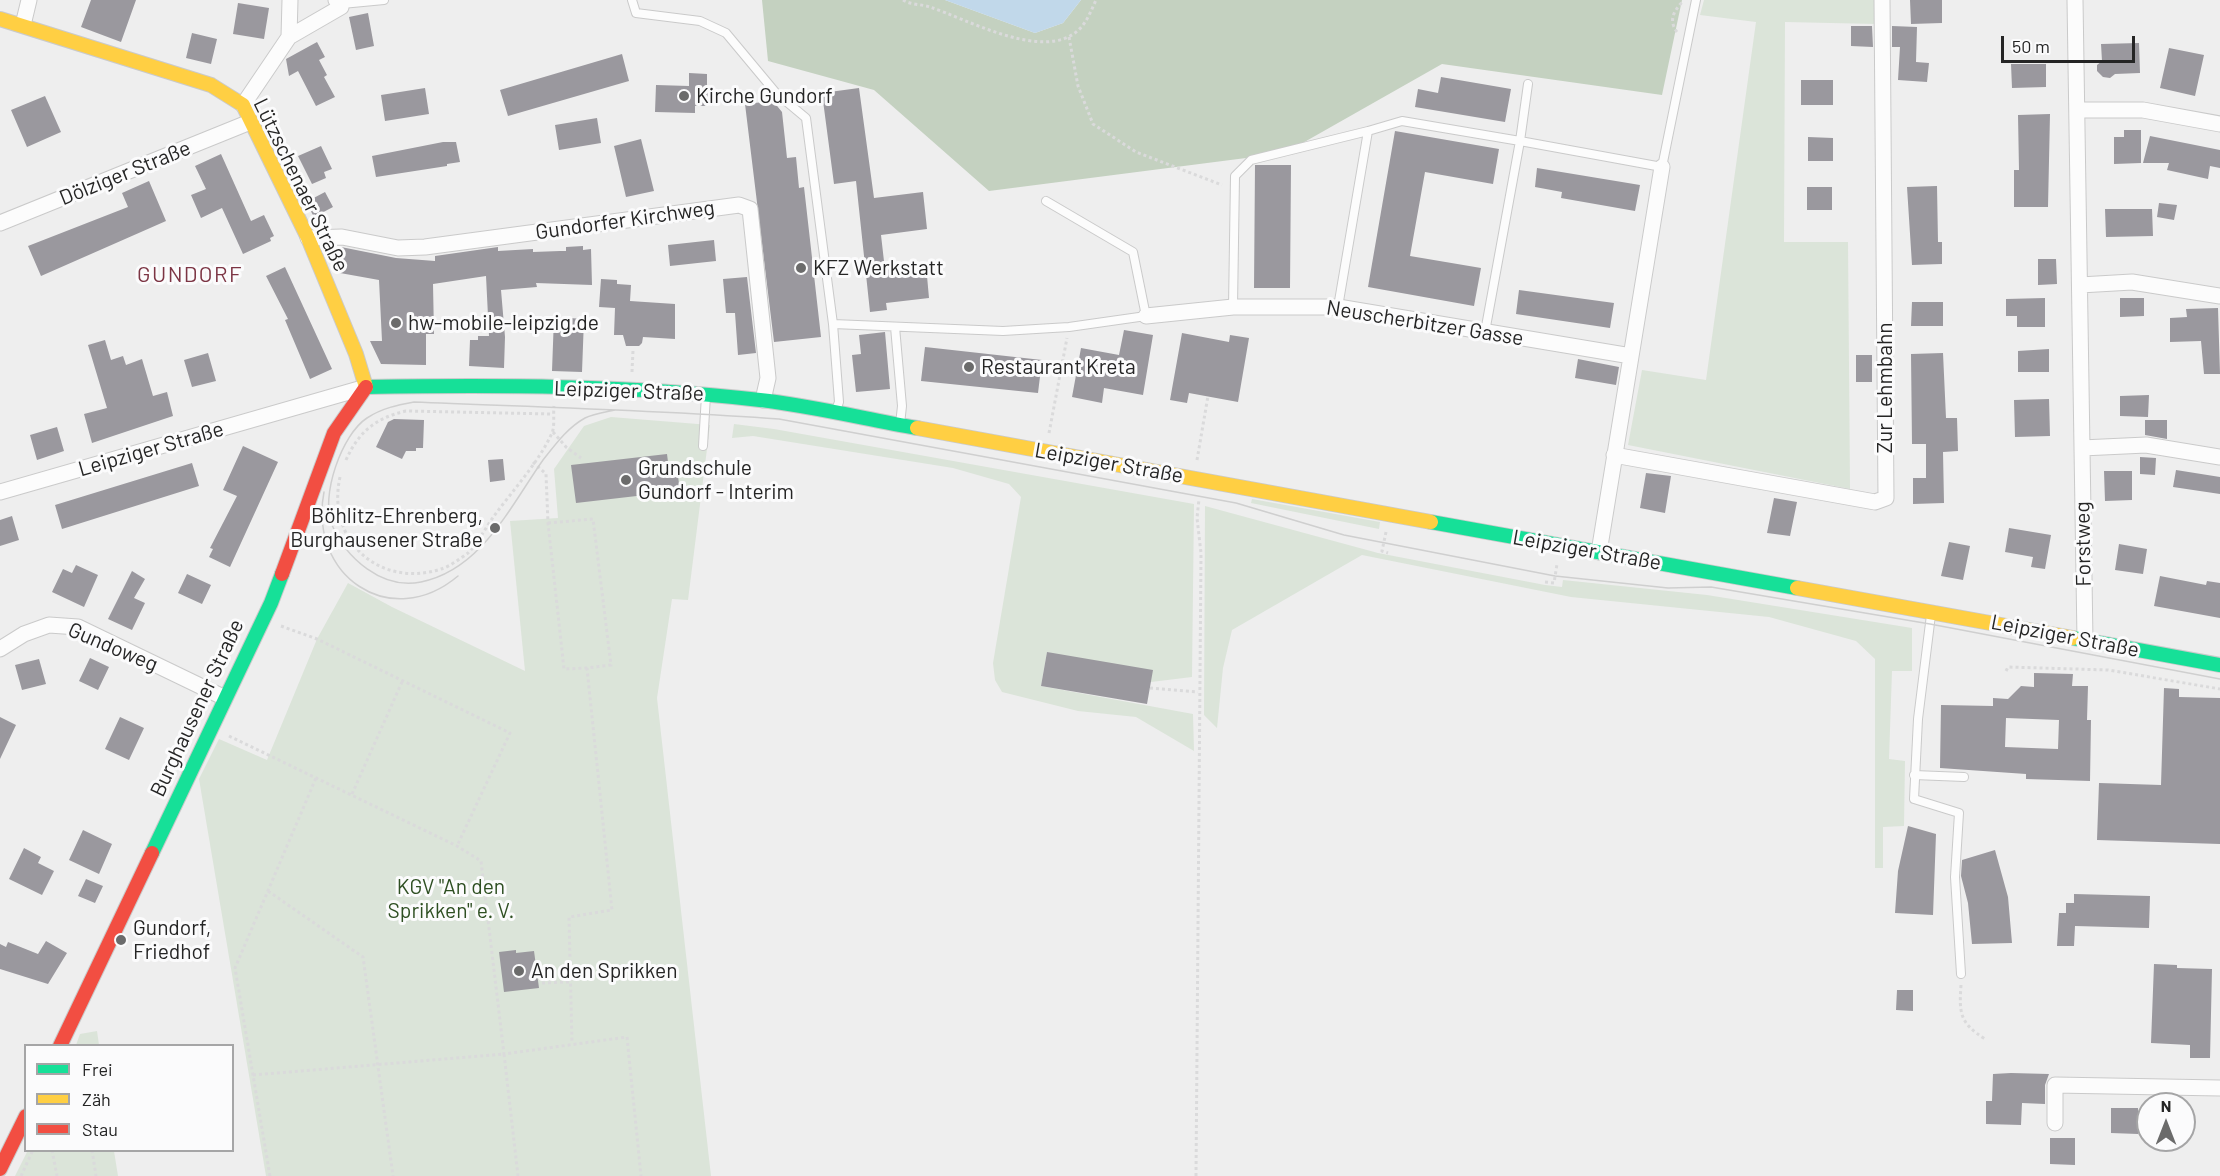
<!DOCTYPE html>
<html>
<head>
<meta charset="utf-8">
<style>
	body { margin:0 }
	#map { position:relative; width:2220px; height:1176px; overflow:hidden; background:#eee; font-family:Barlow,sans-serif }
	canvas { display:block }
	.legend { position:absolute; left:24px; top:1044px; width:210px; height:108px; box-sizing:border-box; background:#fbfbfc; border:2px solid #a5a5a6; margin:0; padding:8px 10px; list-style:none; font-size:18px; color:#252525 }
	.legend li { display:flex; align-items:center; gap:12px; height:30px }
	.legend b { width:30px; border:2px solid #a5a5a6 }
	.north { position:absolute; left:2136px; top:1092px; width:60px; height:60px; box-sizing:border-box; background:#fbfbfc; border:2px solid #a5a5a6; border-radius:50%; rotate:0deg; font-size:16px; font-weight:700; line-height:24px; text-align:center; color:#252525 }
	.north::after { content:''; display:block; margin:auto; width:21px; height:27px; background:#6b6b6b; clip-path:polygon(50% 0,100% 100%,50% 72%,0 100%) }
	.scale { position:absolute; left:2001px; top:36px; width:134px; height:27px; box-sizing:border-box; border:3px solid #252525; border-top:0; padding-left:8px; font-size:18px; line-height:21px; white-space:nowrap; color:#252525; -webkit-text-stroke:4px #fbfbfc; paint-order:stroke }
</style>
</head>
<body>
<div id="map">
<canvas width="2220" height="1176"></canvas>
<ul class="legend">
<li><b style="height:8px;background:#16e098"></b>Frei</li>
<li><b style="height:8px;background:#ffcf43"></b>Zäh</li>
<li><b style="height:8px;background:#f24e42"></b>Stau</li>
</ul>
<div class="north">N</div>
<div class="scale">50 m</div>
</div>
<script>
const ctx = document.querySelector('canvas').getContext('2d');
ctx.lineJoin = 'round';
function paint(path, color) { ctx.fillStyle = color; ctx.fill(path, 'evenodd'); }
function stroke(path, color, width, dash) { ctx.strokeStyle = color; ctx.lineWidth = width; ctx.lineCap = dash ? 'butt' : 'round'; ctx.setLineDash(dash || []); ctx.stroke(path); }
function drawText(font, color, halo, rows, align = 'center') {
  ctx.font = font + ' Barlow,sans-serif'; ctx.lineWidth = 6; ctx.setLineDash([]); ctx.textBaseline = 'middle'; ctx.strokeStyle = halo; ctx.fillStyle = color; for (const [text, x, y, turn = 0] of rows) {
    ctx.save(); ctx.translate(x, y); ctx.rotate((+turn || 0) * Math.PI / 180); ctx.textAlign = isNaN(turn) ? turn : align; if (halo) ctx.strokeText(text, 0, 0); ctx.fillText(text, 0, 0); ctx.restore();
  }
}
const green = new Path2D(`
	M1704,0H1876V24L1785,22L1784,242H1848L1850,489L1628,445L1642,370L1706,380L1756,22L1700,15Z
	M611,417L710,425L688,600L672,599L657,698L711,1176H266L199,779L219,739L267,760L317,639L348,583L392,607L525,671L510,521L558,518L554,469L584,426Z
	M734,424L774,429L1194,504L1192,677L1151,682L1047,652L1041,686L1193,714L1194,751L1136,717L1078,711L1002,692L995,680L993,663L1021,497L1009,484L953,468L753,436L732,438Z
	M1252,499L1380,522L1379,529L1251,503Z
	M1205,506L1378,553L1545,585L1562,587L1563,580L1707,595L1912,628V671H1892L1889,759L1905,761L1904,826L1883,827V868H1875V659L1856,641L1769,617L1571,597L1362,555L1232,630L1223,668L1217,728L1204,715Z
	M97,1031L99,1045H76L80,1034Z
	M28,1150L114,1151L118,1176H15Z`);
const forest = new Path2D(`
	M762,0H945L1035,33L1063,23L1081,0H1682L1662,95L1442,64L1285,153L989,191L874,90L768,61Z`);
const water = new Path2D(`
	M945,0H1081L1063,23L1035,33Z`);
const building = new Path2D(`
	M91,0H136L121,42L81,27Z
	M1910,0H1942V23L1911,24Z
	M238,3L269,8L264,39L233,34Z
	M368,13L374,46L356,50L349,17Z
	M1851,26H1872L1873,47L1851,46Z
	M1892,26L1917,27L1916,62L1929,63L1927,82L1898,80L1900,47H1892Z
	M192,33L217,39L211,64L186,58Z
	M317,42L325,57L319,60L327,75L324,77L335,97L316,106L298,71L289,76L286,59Z
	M2139,43L2140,73L2115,74L2110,78L2103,77L2097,71V65L2102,61L2101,44Z
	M2169,48L2204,55L2195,96L2160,88Z
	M622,54L629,81L508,116L500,90Z
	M2011,64H2046V87L2012,88Z
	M689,73L707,74V86H713V106H695V113L655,112L656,85L689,86Z
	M1441,77L1511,89L1505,122L1415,107L1418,89L1438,93Z
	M1801,80H1833V105H1801Z
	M425,88L429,114L385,121L381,95Z
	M859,88L874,198L923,192L927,229L881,235L885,270L926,265L929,298L886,303L887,310L870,312L856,181L834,184L822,93Z
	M45,96L61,132L27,147L11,110Z
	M773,101L782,112L787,158L796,157L799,188L804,187L821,337L774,342L745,104Z
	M2050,114L2048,207H2014V170H2019L2018,115Z
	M597,118L601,143L559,150L555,125Z
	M2124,130H2141V163L2114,164V137H2124Z
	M1395,131L1499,149L1493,184L1425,172L1410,256L1481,268L1474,306L1368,287Z
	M2150,136L2220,150V168L2210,166L2208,179L2167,170L2169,163H2143Z
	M1808,137L1833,138V161H1808Z
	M641,139L654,191L626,197L614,146Z
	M443,142H456L460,162L447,164V166L376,177L372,156Z
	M321,146L332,169L324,172L326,178L312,184L298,156Z
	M221,154L251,221L264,215L274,236L270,238L271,241L243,254L222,208L201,218L191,195L206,189L195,166Z
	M1255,165H1291L1290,288H1254Z
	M1537,168L1640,185L1635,211L1561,198L1562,192L1535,187Z
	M149,181L166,221L41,276L28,246L128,207L122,193Z
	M1937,186L1938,242H1942V264L1912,265L1907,187Z
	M1807,187H1832V210H1807Z
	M325,192L333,207L314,217L306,202Z
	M2159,203L2177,205L2174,220L2157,217Z
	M2105,209H2152L2153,236L2106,237Z
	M714,240L716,261L670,266L668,245Z
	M583,246V250L591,249L592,285L536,283L537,287L501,290L505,337L504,368L469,366L470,340H478V336H489L486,276L433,284L434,334H426V365L381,364L370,341H382L379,280L340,273L331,250L341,247L396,258L435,261V256L498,247V251L533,249V252L560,251H566V247Z
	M2038,259H2056L2057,284L2038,285Z
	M285,267L332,369L310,379L285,320L288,319L266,276Z
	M747,277L756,353L738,355L735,313H726L723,279Z
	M601,279L617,280V284L631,285L630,301L675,304V339L643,337L642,343L639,346H626L623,335H614L615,308L599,307Z
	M1519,290L1614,303L1610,328L1516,314Z
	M2045,298V327H2017V316H2006V299Z
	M2120,298H2144V316L2120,317Z
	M1912,302H1943V326H1911Z
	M2218,308L2220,374H2204L2201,341L2170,342V318L2187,317L2186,309Z
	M554,317L584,319L582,372L552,371Z
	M1124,330L1153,335L1143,395L1104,388L1102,403L1072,397L1081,348L1119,355Z
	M885,332L890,389L856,392L852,355L861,354L859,335Z
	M1182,333L1229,342L1230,335L1249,338L1238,402L1189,393L1187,403L1170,400Z
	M105,340L111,360L123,356L126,365L142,359L153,396L167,392L173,416L92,443L84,414L107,408L88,345Z
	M925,347L1042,360L1038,393L921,381Z
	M2049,349V372H2018V351Z
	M208,353L216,381L192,387L184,360Z
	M1943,353L1946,418H1957L1958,451L1943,452L1944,503L1913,504V478H1926V444H1912L1911,354Z
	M1856,355H1872V382H1856Z
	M1578,359L1619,367L1616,385L1575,378Z
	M2149,395L2148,417L2120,416V396Z
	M2049,399L2050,436L2015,437L2014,400Z
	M394,419L424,420L423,448H416V451H406L402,459L376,447L388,422Z
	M2145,420H2167V439L2145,435Z
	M57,427L64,451L37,460L30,435Z
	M243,446L278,462L230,567L209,557L213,549L210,548L237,496L223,490Z
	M667,454L669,470L677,469L680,491L576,503L571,465Z
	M2140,457L2156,458L2155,475L2140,474Z
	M503,459L505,480L490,482L488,460Z
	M192,463L199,486L62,529L55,505Z
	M2176,470L2220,477V494L2173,487Z
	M2104,471H2132V500L2105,501Z
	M1646,473L1671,476L1665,513L1640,508Z
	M1774,498L1797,502L1790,536L1767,533Z
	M12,516L19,540L0,546V520Z
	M2009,528L2051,535L2045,569L2031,567L2033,557L2005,552Z
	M1949,542L1970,546L1963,580L1941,576Z
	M2119,544L2147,549L2143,574L2115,570Z
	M76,565L98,575L84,607L52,592L63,569L72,573Z
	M132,571L145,579L134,598L145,603L132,630L108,619Z
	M187,574L211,585L202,604L178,593Z
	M2160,576L2206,585L2207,581L2220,583V618L2154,606Z
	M1047,652L1153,670L1147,704L1041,686Z
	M90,658L109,667L98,690L79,681Z
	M39,659L46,684L22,690L15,665Z
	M2034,673L2073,674L2072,686H2088L2087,720H2091L2090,781L2026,779V774L1940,768L1941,705L1993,706V698L2008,699L2021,686L2034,687ZM2006,718L2059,720L2058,749L2005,747Z
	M2164,688L2179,689V697L2220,698V844L2097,840L2099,783L2161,785Z
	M0,717L16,725L0,759Z
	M120,717L144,728L129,760L105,749Z
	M1908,826L1936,834L1933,915L1895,913L1898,871Z
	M83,830L112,844L99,874L69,860Z
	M24,848L41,857L38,863L54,871L42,895L9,879Z
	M1995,850L2008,897L2012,943L1972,944L1968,903L1961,876L1962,860Z
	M86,879L103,886L95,903L78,896Z
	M2074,894L2150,896L2149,928L2075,926L2074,946H2057L2059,913H2066V903H2074Z
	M46,941L67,953L48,984L0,969V944L6,947L8,942L38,954Z
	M516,950V953L534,951L539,988L504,992L499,952Z
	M2154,964L2177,965V968L2212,969L2210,1058H2190V1045L2151,1043Z
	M1897,990H1913V1011L1896,1010Z
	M2011,1073L2049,1074L2045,1085V1104L2022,1103L2021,1125L1986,1124V1101H1992L1993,1074Z
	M2111,1108H2138V1134L2111,1133Z
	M2050,1138H2075V1165L2050,1164Z`);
const path = new Path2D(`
	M903,0C911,5 921,4 930,7C966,19 1033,56 1070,36C1085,28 1089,15 1096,0
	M1677,32C1668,20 1674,11 1683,1
	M1069,37L1078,86L1093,124L1136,152L1222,185
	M632,372L633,350
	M553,432L566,447L581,458
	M1049,433L1067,338
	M346,460C359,431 376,418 406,411L553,414
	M1197,460L1208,396
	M533,462L546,474L548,523L564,669L587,668
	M340,477C326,540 379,589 441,569C449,567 461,558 468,553C478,543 486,527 494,516C513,490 539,462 552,433C555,426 553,414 554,406
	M548,523L593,519L611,665L587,668L612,910L569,917L572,1043
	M1386,532L1382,551L1388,553
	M1545,582L1554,583L1557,564
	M281,626L317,639L510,733L457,846
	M2006,671L2008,667L2108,670L2220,689
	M1150,688L1198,692
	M229,736L457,846L481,861L504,1054L627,1037L641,1176
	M352,794L402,682
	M268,891L363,957L393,1176
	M542,983L569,982
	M1961,985C1959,1014 1960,1023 1985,1039
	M253,1075L504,1054L518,1176
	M52,1150L57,1176
	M92,1150L96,1176
	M21,1176L33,1150
	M270,1176L235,968L316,778
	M1196,1176L1201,553L1197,518L1199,499`);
const lane = new Path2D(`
	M632,0L636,13L700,21L726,33L776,93L806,118L833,324L839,402L836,410
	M342,4L384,0
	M1233,307L1235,176L1251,160L1368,131
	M1338,307L1368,131L1402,121L1520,141L1528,84
	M833,324L1003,331L1069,327L1146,316L1133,252L1046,201
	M895,327L902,406L900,424
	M1485,332L1520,141L1662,167L1696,0
	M703,446L706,395
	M1931,615L1918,719L1914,799L1959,813L1955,877L1961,974
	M1914,775L1964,777`);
const street = new Path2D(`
	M2075,0L2085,640
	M23,25L29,0
	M289,37L290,0
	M243,105L289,37L341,7V2L336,0
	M2078,110H2143L2220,124
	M0,223L250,122
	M308,238L342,237L398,248L425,247L739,205L750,209L768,378L763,400
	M2080,285L2132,282L2220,296
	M1146,316L1233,307H1338L1631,356
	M2082,448L2146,445L2220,457
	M1614,455L1875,502L1886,498L1882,0
	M0,492L366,387
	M1599,552L1662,167
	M0,649L24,634L49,625L78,627L225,698
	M2055,1123V1085L2220,1088`);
const fast = new Path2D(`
	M366,387C497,385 630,385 760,400C813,406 865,419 917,428
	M1431,522L1797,588
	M2073,638L2220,665
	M152,853L271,603L282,574`);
const slow = new Path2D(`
	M0,19L211,85L243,105L308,238L356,354L366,387
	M917,428L1431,522
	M1797,588L2073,638`);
const jam = new Path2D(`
	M282,574L334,433L366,387
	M60,1046L152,853
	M0,1169L26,1116`);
const tram = new Path2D(`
	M615,410C606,412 593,414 585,418C567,428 555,445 543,460C510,507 481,570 421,582C382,590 346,558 332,525C320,496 342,434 367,418C382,408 398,405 414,402C536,407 657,410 779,419L1236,503L1344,535L1555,576L1668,588L1711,587L1930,624L2220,679
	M324,492C308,575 390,633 458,576`);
const markers = [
	[684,96,6,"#6b6b6b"],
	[801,268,6,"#6b6b6b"],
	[396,323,6,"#6b6b6b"],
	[969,367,6,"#6b6b6b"],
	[626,480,6,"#6b6b6b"],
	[495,528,6,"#6b6b6b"],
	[121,940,6,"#6b6b6b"],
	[519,971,6,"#6b6b6b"]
];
const poiNames = [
	["Kirche Gundorf",696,96],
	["KFZ Werkstatt",813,268],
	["hw-mobile-leipzig.de",408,323],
	["Restaurant Kreta",981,367],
	["Grundschule",638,468],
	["Gundorf - Interim",638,492],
	["Böhlitz-Ehrenberg,",483,516,"right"],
	["Burghausener Straße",483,540,"right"],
	["Gundorf,",133,928],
	["Friedhof",133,952],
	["An den Sprikken",531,971]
];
const streetNames = [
	["Dölziger Straße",125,173,-22],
	["Lützschenaer Straße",301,185,64],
	["Gundorfer Kirchweg",625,220,-8],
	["Neuscherbitzer Gasse",1425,323,9],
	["Zur Lehmbahn",1885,388,-90],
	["Leipziger Straße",629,391,2],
	["Leipziger Straße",151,449,-16],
	["Leipziger Straße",1109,463,10],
	["Forstweg",2083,544,-91],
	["Leipziger Straße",1587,550,10],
	["Leipziger Straße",2065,636,11],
	["Gundoweg",113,647,23],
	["Burghausener Straße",197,708,-65]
];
const parkNames = [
	["KGV \"An den",451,887],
	["Sprikken\" e. V.",451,911]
];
const neighbourhoodNames = [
	["GUNDORF",190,275]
];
paint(green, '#dbe4d9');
paint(forest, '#c4d1c0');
paint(water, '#c1d8ea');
paint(building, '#9a989e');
stroke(lane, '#cacaca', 10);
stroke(street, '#cacaca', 17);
stroke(fast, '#cacaca', 16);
stroke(slow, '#cacaca', 16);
stroke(jam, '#cacaca', 16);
stroke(path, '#dadadb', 3, [3, 3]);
stroke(lane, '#fcfcfc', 8);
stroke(street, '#fcfcfc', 15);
stroke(fast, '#16e098', 14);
stroke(slow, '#ffcf43', 14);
stroke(jam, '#f24e42', 14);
stroke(tram, '#cfcfcf', 1.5);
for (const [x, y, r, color] of markers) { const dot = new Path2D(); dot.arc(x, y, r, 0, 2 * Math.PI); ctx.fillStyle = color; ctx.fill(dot); stroke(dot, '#fbfbfc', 2); }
drawText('21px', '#252525', '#fbfbfc', poiNames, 'left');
drawText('21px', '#252525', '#fbfbfc', streetNames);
drawText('21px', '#2e4f22', '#fbfbfc', parkNames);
ctx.letterSpacing = '1.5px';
drawText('22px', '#7c3544', '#fbfbfc', neighbourhoodNames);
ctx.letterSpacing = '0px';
</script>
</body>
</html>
